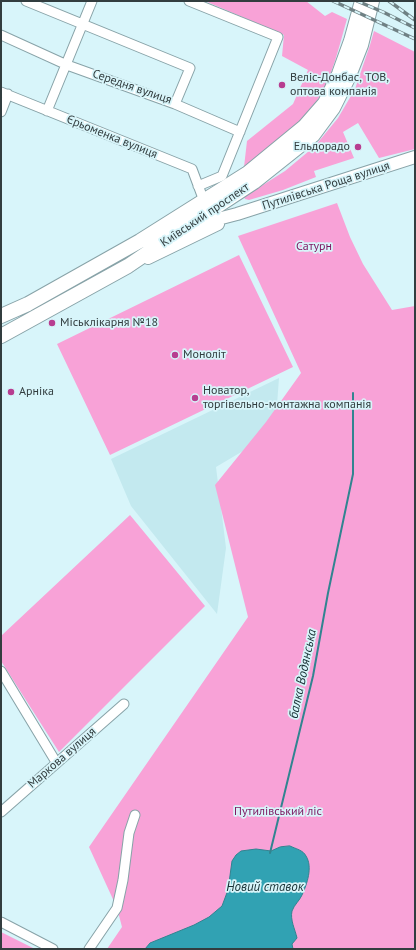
<!DOCTYPE html>
<html>
<head>
<meta charset="utf-8">
<style>
	body { margin:0 }
	#map { position:relative; width:416px; height:950px; overflow:hidden; background:#d8f5fa; font-family:"PT Sans",sans-serif }
	canvas { display:block }
	.frame { position:absolute; inset:0; border:2px solid #323d3f; pointer-events:none }
</style>
</head>
<body>
<div id="map">
<canvas width="416" height="950"></canvas>
<div class="frame"></div>
</div>
<script>
const ctx = document.querySelector('canvas').getContext('2d');
ctx.lineJoin = 'round';
function paint(path, color) { ctx.fillStyle = color; ctx.fill(path, 'evenodd'); }
function stroke(path, color, width, dash) { ctx.strokeStyle = color; ctx.lineWidth = width; ctx.lineCap = dash ? 'butt' : 'round'; ctx.setLineDash(dash || []); ctx.stroke(path); }
function drawText(font, color, halo, rows, align = 'center') {
  ctx.font = font + ' "PT Sans",sans-serif'; ctx.lineWidth = 3.5; ctx.setLineDash([]); ctx.textBaseline = 'middle'; ctx.strokeStyle = halo; ctx.fillStyle = color; for (const [text, x, y, turn = 0] of rows) {
    ctx.save(); ctx.translate(x, y); ctx.rotate((+turn || 0) * Math.PI / 180); ctx.textAlign = isNaN(turn) ? turn : align; if (halo) ctx.strokeText(text, 0, 0); ctx.fillText(text, 0, 0); ctx.restore();
  }
}
const built = new Path2D(`
	M279,378L275,432L216,467L226,548L217,614L131,506L111,459Z`);
const green = new Path2D(`
	M205,1H306L325,16L332,12L347,19C339,46 333,76 318,99C299,127 270,147 244,167L247,141L293,104L308,70L282,56L284,35Z
	M374,31L415,52V149L379,158L358,123L343,132L354,158L314,171L316,177L283,190L249,200L245,199L244,197L285,171L315,146L338,118L355,89L370,45Z
	M337,203L350,237L363,264L392,310L415,306V949H107L122,927L117,908L89,847L248,617L215,485L266,422L301,373L238,236Z
	M239,255L293,367L110,455L57,344Z
	M130,515L205,606L59,752L1,661V636Z
	M1,932L35,949H1Z`);
const water = new Path2D(`
	M290,846C296,849 303,850 306,856C313,867 307,884 302,895C300,900 294,905 292,911C290,920 295,929 297,938L292,944L293,949H145L150,943L194,925L209,917L222,906L228,890L232,861L236,855L241,851L256,849L271,851L280,847Z`);
const stream = new Path2D(`
	M270,853L313,676L328,593L353,474V393`);
const street = new Path2D(`
	M189,1L278,37L222,176L198,186
	M1,35L67,65L175,104L190,68L26,1
	M1,92L192,169L204,201
	M175,104L240,132
	M47,111L92,1
	M1,112L8,94
	M1,671L56,762
	M1,812L124,704
	M1,922L53,949
	M89,949L117,908L123,880L129,833L135,815`);
const secondary = new Path2D(`
	M191,226L237,214L415,157
	M148,258L218,224`);
const primary = new Path2D(`
	M1,316L28,304L140,241L248,173L304,127L325,103L339,74L351,41L362,1
	M1,336L128,266L184,228L254,182L313,135L333,108L348,78L361,45L372,1`);
const rail = new Path2D(`
	M333,1L415,39
	M357,1L383,12L415,28
	M389,1L415,20`);
const markers = [
	[282,85,4,"#b73d90"],
	[358,147,4,"#b73d90"],
	[52,323,4,"#b73d90"],
	[175,355,4,"#b73d90"],
	[11,392,4,"#b73d90"],
	[195,398,4,"#b73d90"]
];
const poiNames = [
	["Веліс-Донбас, ТОВ,",290,78],
	["оптова компанія",290,92],
	["Ельдорадо",350,147,"right"],
	["Міськлікарня №18",60,323],
	["Моноліт",183,355],
	["Новатор,",203,391],
	["торгівельно-монтажна компанія",203,405],
	["Арніка",19,392]
];
const streetNames = [
	["Середня вулиця",132,87,19],
	["Єрьоменка вулиця",112,137,22],
	["Путилівська Роща вулиця",326,186,-18],
	["Київський проспект",205,215,-34],
	["Маркова вулиця",62,758,-41]
];
const parkNames = [
	["Сатурн",314,247],
	["Путилівський ліс",278,812]
];
const waterNames = [
	["балка Водянська",303,674,-78],
	["Новий ставок",265,887]
];
paint(built, '#c3e9ef');
paint(green, '#f8a2d7');
paint(water, '#31a2b3');
stroke(water, '#318490', 1);
stroke(stream, '#318490', 2);
stroke(street, '#88a3a8', 11);
stroke(secondary, '#88a3a8', 14);
stroke(primary, '#88a3a8', 16);
stroke(street, '#fff', 9);
stroke(secondary, '#fff', 12);
stroke(primary, '#fff', 14);
stroke(rail, '#6f8184', 3.5);
stroke(rail, '#d8f5fa', 2, [6]);
for (const [x, y, r, color] of markers) { const dot = new Path2D(); dot.arc(x, y, r, 0, 2 * Math.PI); ctx.fillStyle = color; ctx.fill(dot); stroke(dot, '#d8f5fa', 1.5); }
drawText('12px', '#323d3f', '#d8f5fa', poiNames, 'left');
drawText('12px', '#323d3f', '#d8f5fa', streetNames);
drawText('12px', '#7c155f', '#d8f5fa', parkNames);
drawText('italic 13px', '#183135', '#d8f5fa', waterNames);
</script>
</body>
</html>
